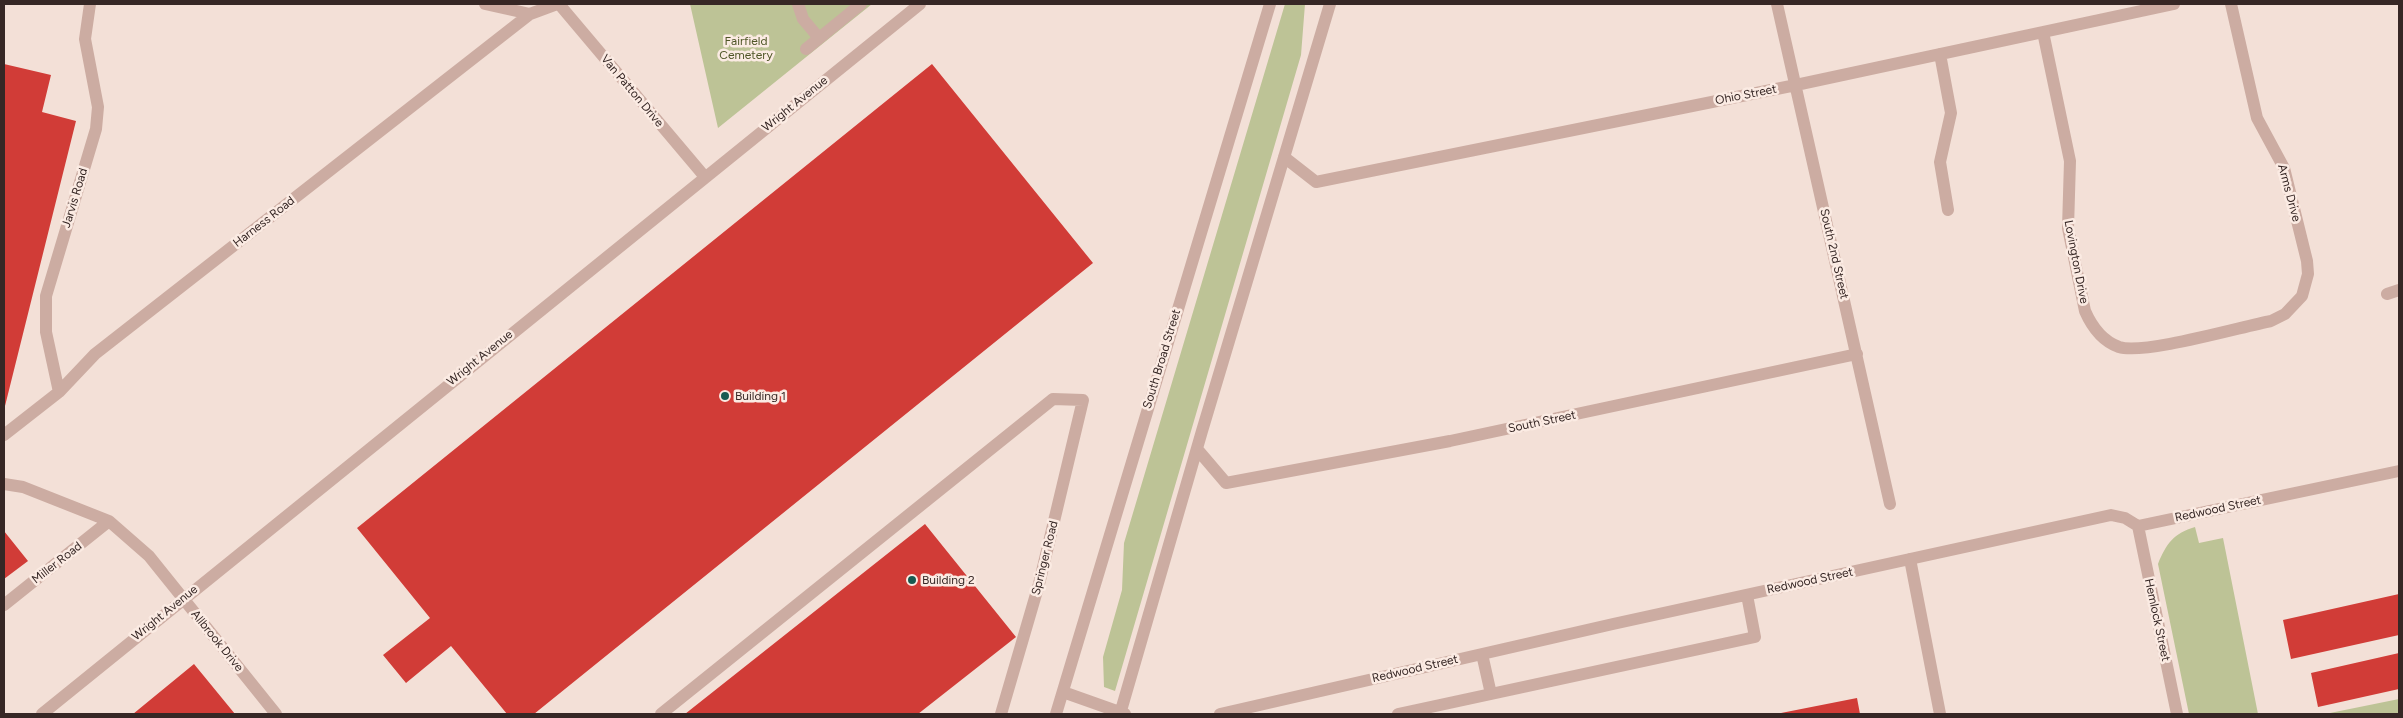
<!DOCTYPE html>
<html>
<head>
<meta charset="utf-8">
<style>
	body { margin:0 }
	#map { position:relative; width:2403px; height:718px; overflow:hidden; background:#f3e0d7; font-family:Figtree,sans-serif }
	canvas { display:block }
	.frame { position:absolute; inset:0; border:5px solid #362725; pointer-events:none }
</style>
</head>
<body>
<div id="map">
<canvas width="2403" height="718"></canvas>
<div class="frame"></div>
</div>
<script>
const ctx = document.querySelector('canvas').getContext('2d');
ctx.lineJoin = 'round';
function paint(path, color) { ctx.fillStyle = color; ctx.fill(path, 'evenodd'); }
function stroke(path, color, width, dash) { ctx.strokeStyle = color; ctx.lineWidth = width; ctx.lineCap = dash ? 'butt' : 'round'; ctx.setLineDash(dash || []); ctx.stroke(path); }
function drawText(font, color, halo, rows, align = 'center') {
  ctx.font = font + ' Figtree,sans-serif'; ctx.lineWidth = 5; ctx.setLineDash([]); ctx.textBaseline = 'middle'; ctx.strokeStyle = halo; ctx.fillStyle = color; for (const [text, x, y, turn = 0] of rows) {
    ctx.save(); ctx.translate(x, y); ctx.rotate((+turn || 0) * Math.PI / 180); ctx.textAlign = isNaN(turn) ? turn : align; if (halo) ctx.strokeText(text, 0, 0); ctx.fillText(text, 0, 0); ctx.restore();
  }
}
const green = new Path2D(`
	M690,4H872L718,128Z
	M1285,4H1305L1301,55L1115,691L1104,687L1103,657L1122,590L1124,543Z
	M2195,527L2199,543L2223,538L2258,714H2189L2158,564C2166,544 2174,533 2195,527Z
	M2399,699V714H2325Z`);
const building = new Path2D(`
	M4,64L51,75L42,112L76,121L4,410Z
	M932,64L1093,263L534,714H507L451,646L406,683L383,655L430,618L357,528Z
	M925,524L1016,637L918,714H685Z
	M4,531L28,561L4,579Z
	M2399,594V635L2291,659L2283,620Z
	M2399,653V689L2318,707L2311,673Z
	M194,664L235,714H133Z
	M1857,698L1860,714H1781V713Z`);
const minor = new Path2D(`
	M485,4L530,14L557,4
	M559,4L705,177
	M798,4L803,19L819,38
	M1777,4L1890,504
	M2043,32L2070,161L2068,228L2085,311C2092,327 2102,341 2119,347C2144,355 2240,327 2271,321L2285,314L2302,296L2308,274L2307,261L2284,168L2257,118L2231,4
	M806,49L861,4
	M1940,54L1951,113L1940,162L1948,210
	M1284,157L1316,182L1796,85L2174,4
	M2387,294L2399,290
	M59,392L46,332V296L96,129L98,107L85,39L90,4
	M4,435L59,392L95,354L530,14
	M1197,449L1226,483L1450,441L1857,354
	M4,484L23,487L109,521L149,556L276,714
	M2138,526L2177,714
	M1910,559L1940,714
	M4,605L109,521
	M1482,654L1491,694
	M1063,692L1125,714
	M42,714L920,4
	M661,714L1053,399L1083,400L1039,584L1001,714
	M1056,714L1270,4
	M1120,714L1202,431L1330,4
	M1220,714L1613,624L2111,515L2125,518L2138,526L2399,471
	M1398,714L1755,637L1747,595`);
const markers = [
	[725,396,5,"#175a51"],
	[912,580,5,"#175a51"]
];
const parkNames = [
	["Fairfield",746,41],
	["Cemetery",746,55]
];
const streetNames = [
	["Van Patton Drive",632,91,50],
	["Ohio Street",1746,95,-11],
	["Wright Avenue",795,104,-39],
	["Arms Drive",2289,193,75],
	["Jarvis Road",75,198,-73],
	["Harness Road",264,222,-38],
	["South 2nd Street",1834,254,77],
	["Lovington Drive",2076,262,79],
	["Wright Avenue",480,358,-39],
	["South Broad Street",1162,359,-73],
	["South Street",1542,422,-12],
	["Redwood Street",2218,509,-12],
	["Springer Road",1045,558,-76],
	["Miller Road",57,563,-38],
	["Redwood Street",1810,581,-12],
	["Wright Avenue",165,613,-39],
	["Hemlock Street",2157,620,78],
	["Allbrook Drive",217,641,51],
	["Redwood Street",1415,669,-13]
];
const poiNames = [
	["Building 1",735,396],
	["Building 2",922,580]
];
paint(green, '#bdc396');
paint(building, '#d13c37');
stroke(minor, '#ccaca2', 12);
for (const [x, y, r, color] of markers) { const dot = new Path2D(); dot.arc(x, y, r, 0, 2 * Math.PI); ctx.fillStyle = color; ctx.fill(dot); stroke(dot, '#fbebe3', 2); }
drawText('12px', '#4f5627', '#fbebe3', parkNames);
drawText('12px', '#362725', '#fbebe3', streetNames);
drawText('12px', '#362725', '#fbebe3', poiNames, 'left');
</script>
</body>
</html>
